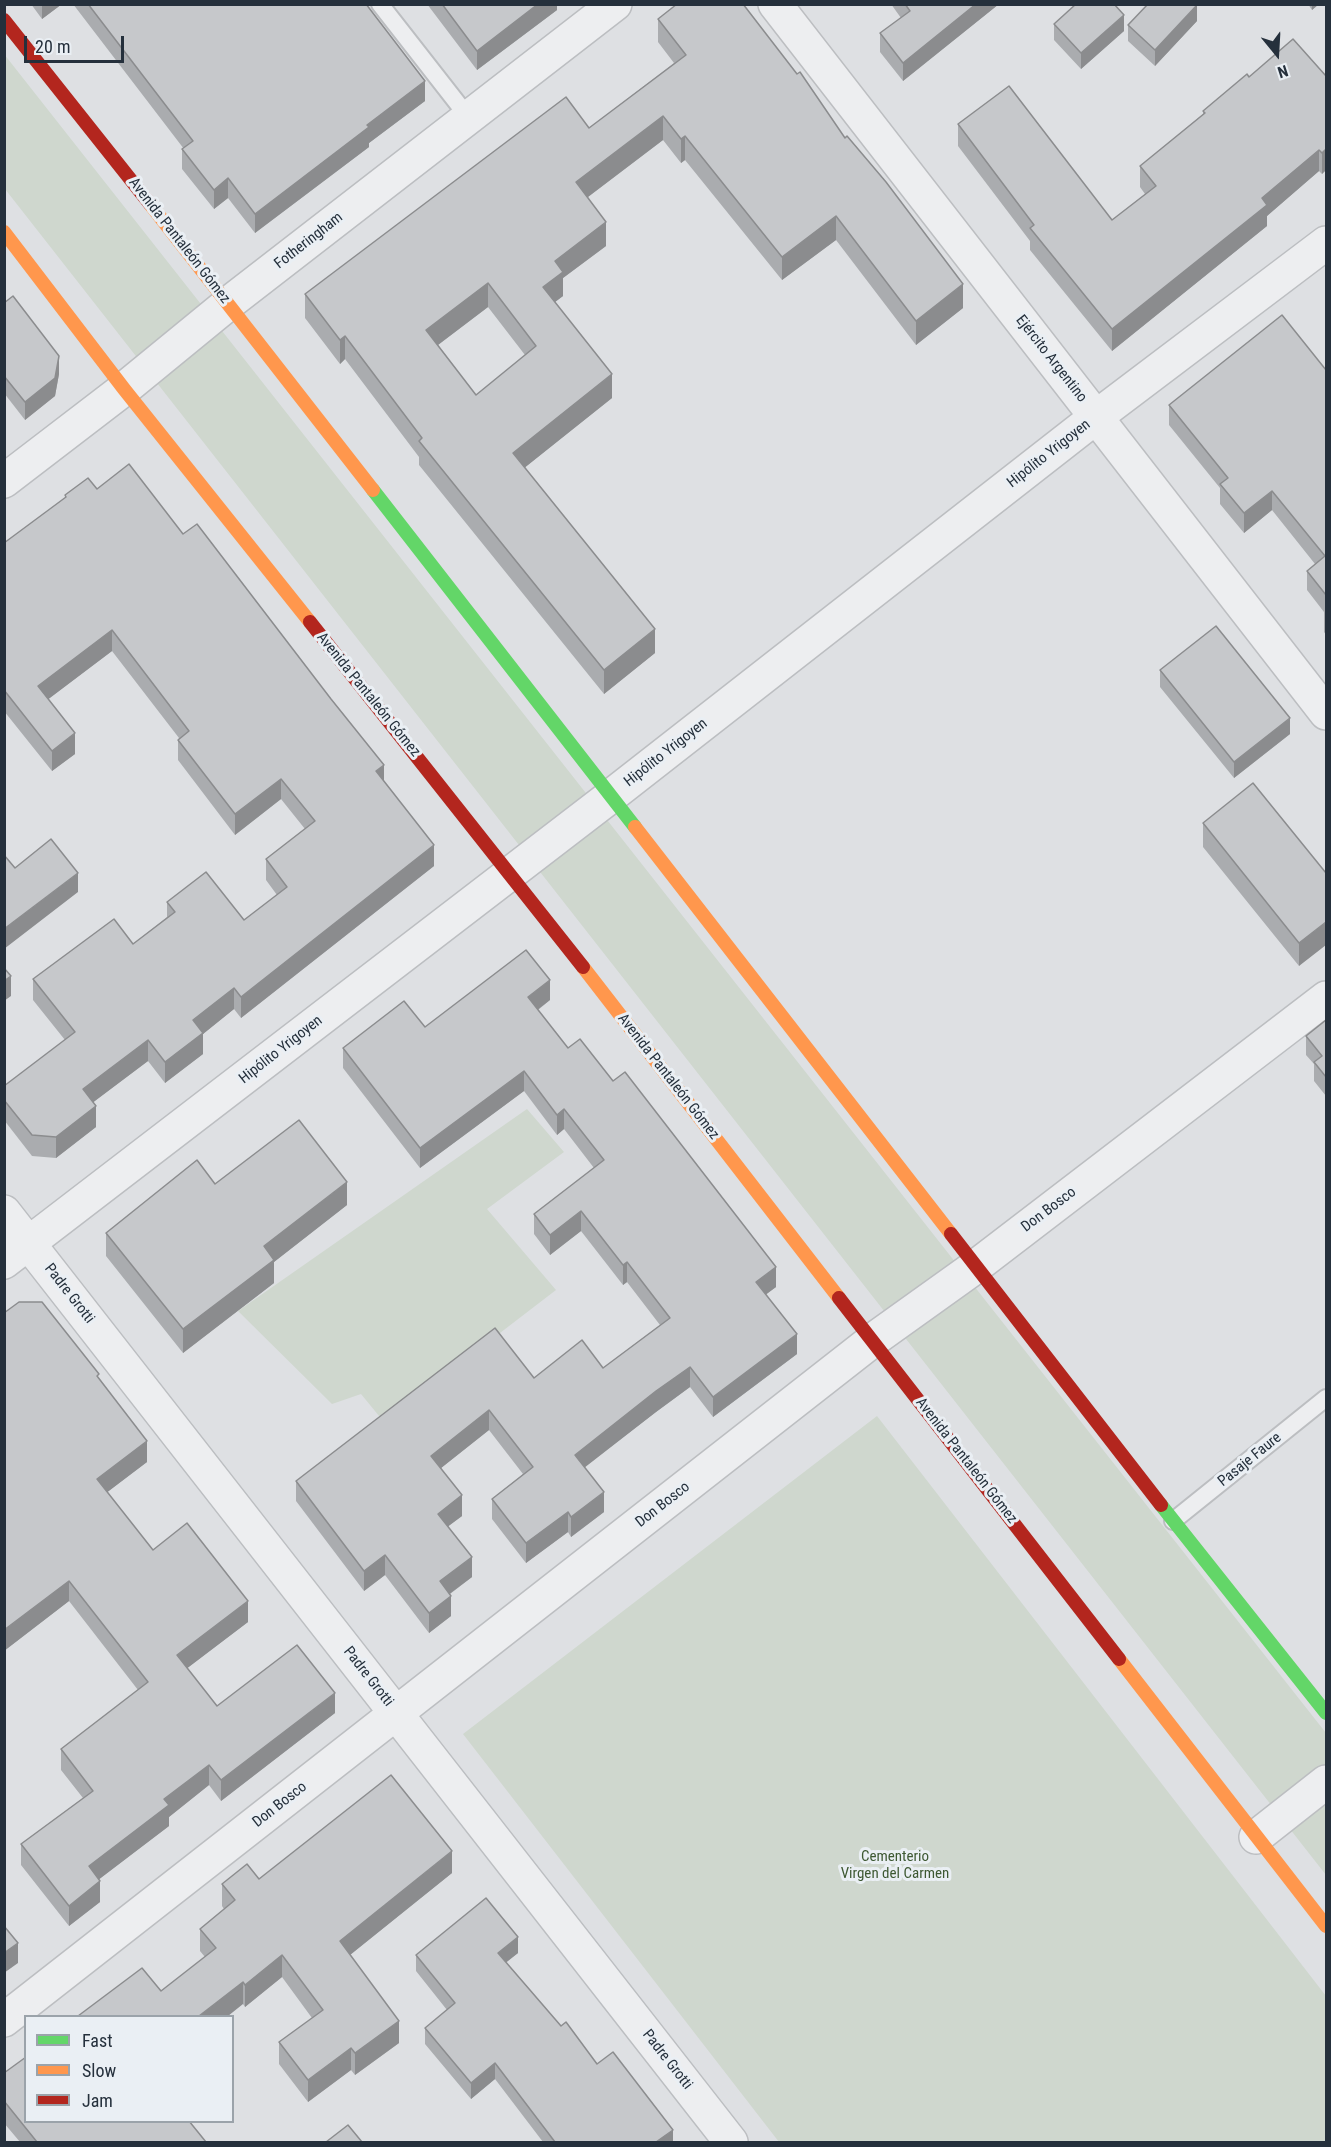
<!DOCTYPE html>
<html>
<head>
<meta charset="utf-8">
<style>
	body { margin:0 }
	#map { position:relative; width:1331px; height:2147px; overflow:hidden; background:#dee0e3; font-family:"Roboto Condensed",sans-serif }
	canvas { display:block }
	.frame { position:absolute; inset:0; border:6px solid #25303c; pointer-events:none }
	.legend { position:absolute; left:24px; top:2015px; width:210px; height:108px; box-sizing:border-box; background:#eaeff4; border:2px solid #9ba3aa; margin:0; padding:8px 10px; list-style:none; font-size:18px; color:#25303c }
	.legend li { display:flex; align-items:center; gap:12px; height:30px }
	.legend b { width:30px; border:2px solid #9ba3aa }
	.north { position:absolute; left:1247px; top:24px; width:60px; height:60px; -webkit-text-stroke:4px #eaeff4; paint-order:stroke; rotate:162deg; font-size:16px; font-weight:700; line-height:24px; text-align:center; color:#25303c }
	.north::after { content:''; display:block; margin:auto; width:21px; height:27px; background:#25303c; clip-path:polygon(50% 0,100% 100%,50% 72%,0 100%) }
	.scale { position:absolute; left:24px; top:36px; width:100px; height:27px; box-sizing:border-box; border:3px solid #25303c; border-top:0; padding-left:8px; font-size:18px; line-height:21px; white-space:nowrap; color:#25303c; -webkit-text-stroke:4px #eaeff4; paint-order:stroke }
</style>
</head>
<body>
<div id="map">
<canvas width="1331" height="2147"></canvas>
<div class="frame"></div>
<ul class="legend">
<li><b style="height:8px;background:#63d668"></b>Fast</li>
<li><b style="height:8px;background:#ff974d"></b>Slow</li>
<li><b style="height:8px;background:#b3261e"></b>Jam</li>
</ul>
<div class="north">N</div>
<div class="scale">20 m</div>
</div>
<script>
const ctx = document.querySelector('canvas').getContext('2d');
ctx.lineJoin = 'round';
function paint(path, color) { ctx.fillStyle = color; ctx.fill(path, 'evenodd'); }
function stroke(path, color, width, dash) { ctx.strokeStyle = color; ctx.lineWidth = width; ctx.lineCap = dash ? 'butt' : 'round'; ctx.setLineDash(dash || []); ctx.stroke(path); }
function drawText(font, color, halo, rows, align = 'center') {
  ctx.font = font + ' "Roboto Condensed",sans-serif'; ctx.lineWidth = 6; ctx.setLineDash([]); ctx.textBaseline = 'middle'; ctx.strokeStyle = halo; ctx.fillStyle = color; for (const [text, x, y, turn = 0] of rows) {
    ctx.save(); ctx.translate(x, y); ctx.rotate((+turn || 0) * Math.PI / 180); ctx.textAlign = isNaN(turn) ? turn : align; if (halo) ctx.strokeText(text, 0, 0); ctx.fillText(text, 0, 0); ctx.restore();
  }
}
const green = new Path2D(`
	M4,54L1326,1733V1875L5,189Z
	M527,1109L564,1152L487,1209L556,1290L384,1422L361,1394L332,1404L238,1311Z
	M877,1416L1326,1996V2142H779L463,1734Z`);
const lane = new Path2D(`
	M380,4L469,118
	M1173,1521L1326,1398`);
const street = new Path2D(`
	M775,4L1326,713
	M4,481L124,389L229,303L615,4
	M4,1212L731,2142
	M4,1262L611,796L1096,417L1326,243
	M1256,1837L1326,1782
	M4,2020L873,1340L975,1267L1326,998`);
const fast = new Path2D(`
	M373,490L635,827
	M1161,1505L1326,1713`);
const slow = new Path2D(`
	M150,204L373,490
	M4,232L124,389L310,622
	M635,827L951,1234
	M583,967L839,1298
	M1119,1659L1326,1926`);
const jam = new Path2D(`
	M4,20L150,204
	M310,622L583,967
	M951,1234L1161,1505
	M839,1298L1119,1659`);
const wall = new Path2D(`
	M31,4H62L42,19Z
	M73,4H366L425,101L369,143V147L255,233L228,198L214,209L182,169V149H184Z
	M427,4H557V10L477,70Z
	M891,4H999L903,81L880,52V33L901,18Z
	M1308,4H1319L1312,10Z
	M658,19L963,308L916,345L836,240L782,280L685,160L681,163L663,140L588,197L606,246L563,278V296L555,302L612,398L525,467L655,653L604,694L419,465V457L345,359L340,364L305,318V294L589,128L674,63L658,42ZM488,307L525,355L476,395L438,345Z
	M1197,21L1155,66L1128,41V25Z
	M1054,24L1124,31L1081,69L1054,40Z
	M1326,76V170L1322,174L1319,171L1267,216V226L1112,351L1030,250V241L958,146V124L1112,220L1145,194L1140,187V166L1203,114V111L1249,77Z
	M4,303L59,374L55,396L25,420L4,393Z
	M1326,370V635L1324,632V612L1307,590V571L1315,564L1272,510L1244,533L1220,504V488L1169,425V405Z
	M97,489L183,534L384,781L434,866L241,1018L234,1009L203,1034V1054L165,1083L148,1061L93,1102L96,1127L56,1158L32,1156L4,1120V1100L65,1040L33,1000V979L133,944L167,917V902L244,920L277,895L266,880V859L305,829L281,799L235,835L178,760V740L179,738L112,651L48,699L75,754L52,771L4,711V543L65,498V495Z
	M1160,670L1290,734L1234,778L1160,687Z
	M1203,823L1326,873L1299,966L1203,847Z
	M550,1000L538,1010L568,1048L776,1287L766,1294L797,1354L713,1417L690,1387L656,1412L584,1467L604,1512L571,1537L568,1532L526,1563L492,1519V1499L523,1474L489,1430L441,1468L462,1516L448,1526L472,1577L450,1594L451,1616L429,1633L385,1575L364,1591L296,1501V1481L534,1378L603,1368L660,1325L627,1282L623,1285L581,1231L550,1255L534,1234V1214L594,1168L564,1129L557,1135L524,1091L420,1168L343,1068V1048L425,1027Z
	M1326,1020V1096L1314,1081V1064L1306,1055V1036Z
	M215,1184L347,1205L274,1262V1283L183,1353L106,1256V1233Z
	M99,1378L147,1462L107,1492L153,1550L248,1622L187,1668L217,1706L335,1713L221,1801L209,1785L169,1817V1826L99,1879L100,1902L69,1926L21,1865V1844L83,1798L61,1770V1749L138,1690L69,1601L4,1651Z
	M452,1873L350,1955L399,2043L355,2075L351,2070L308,2102L279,2064V2042L312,2018L282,1977L245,2007L243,2004L161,1991L205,1957L200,1951V1929L224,1909L222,1906V1884L259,1879Z
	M518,1953L506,1962L561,2026L673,2142H543L495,2079L471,2099L425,2044V2028L447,2010L416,1971V1955Z
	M4,2073L206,2142H20L4,2123Z`);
const shadedWall = new Path2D(`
	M42,4H62L42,19Z
	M538,4H557V10L477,70V51Z
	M976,4H999L903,81V63Z
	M1312,4H1319L1312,10Z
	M1197,5V21L1155,66V50Z
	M1124,15V31L1081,69V53Z
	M425,81V101L369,143V147L255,233V214L367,125Z
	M663,116V140L576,206V182Z
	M685,136V160L681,163V139Z
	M1326,149V170L1322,174V153Z
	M1319,150V171L1267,216V226L1112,351V329L1262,198Z
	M228,178V198L214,209V190Z
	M836,216V240L782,280V257Z
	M606,222V246L563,278V296L543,311V287L555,261Z
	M488,283V307L426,354V330Z
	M963,284V308L916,345V321Z
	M345,336V359L340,364V340Z
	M59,356V374L55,396L25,420V402Z
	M612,374V398L513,477V453Z
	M1272,491V510L1244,533V513Z
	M655,629V653L604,694V670Z
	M112,630V651L38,707V686Z
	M1290,718V734L1234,778V762Z
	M75,733V754L52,771V751Z
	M384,765V786L376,771Z
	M281,779V799L235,835V814Z
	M434,845V866L241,1018V997Z
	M78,873V892L4,949V929Z
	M1326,922V945L1299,966V943Z
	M11,976V996L4,1001V981Z
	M550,980V1000L528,1017V997Z
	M234,988V1009L203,1034V1054L165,1083V1062L193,1020Z
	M148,1040V1061L83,1110V1089Z
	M524,1071V1091L420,1168V1148Z
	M96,1106V1127L56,1158V1137Z
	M564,1109V1129L557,1135V1115Z
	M347,1182V1205L274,1262V1283L183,1353V1329L264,1246Z
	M581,1211V1231L550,1255V1235Z
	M627,1262V1282L623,1285V1265Z
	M776,1267V1287L756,1302V1282Z
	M797,1334V1354L713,1417V1397Z
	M690,1367V1387L656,1412L575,1475V1455L656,1391Z
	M489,1410V1430L431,1476V1456Z
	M147,1441V1462L97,1500V1479Z
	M604,1492V1512L571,1537V1517Z
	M462,1495V1516L438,1534V1514Z
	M568,1512V1532L526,1563V1543Z
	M385,1555V1575L364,1591V1571Z
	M472,1557V1577L440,1601V1581Z
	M69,1581V1601L4,1651V1630Z
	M451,1596V1616L429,1633V1613Z
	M248,1601V1622L177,1676V1655Z
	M335,1693V1713L221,1801V1780Z
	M209,1765V1785L169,1817V1826L89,1887V1866L164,1799Z
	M452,1851V1873L340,1963V1941Z
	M100,1881V1902L69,1926V1906Z
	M518,1937V1953L498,1969V1953Z
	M18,1943V1963L4,1973V1953Z
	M282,1955V1977L245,2007V1985Z
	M243,1982V2004L228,2016H199Z
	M399,2021V2043L355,2075V2053Z
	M351,2048V2070L308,2102V2080Z
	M495,2063V2079L471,2099V2083Z
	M673,2130V2142H656Z`);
const building = new Path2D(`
	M88,4H366L425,81L367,125L369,127L255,214L228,178L214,190L182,149L193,141Z
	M442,4H538L477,51Z
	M677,4H743L797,74L800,72L845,138L847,136L886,182L963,284L916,321L836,216L782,257L685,136L681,139L663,116L576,182L606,222L555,261L563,272L543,287L612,374L513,453L655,629L604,670L419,441L422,438L345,336L340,340L305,294L566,97L589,128L686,55L658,19ZM488,283L536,346L476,395L426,330Z
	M905,4H976L903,63L880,33L910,11Z
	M1076,4H1114L1124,15L1081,53L1054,24Z
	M1148,4H1196L1197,5L1155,50L1128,25Z
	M1293,39L1326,76V149L1322,153L1319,150L1262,198L1267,205L1112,329L1030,228L1034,225L958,124L1009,86L1112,220L1156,186L1140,166L1205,113L1203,111L1247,74L1249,77Z
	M13,296L59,356L55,378L25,402L4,376V303Z
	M1282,315L1326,370V595L1307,571L1325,556L1272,491L1244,513L1220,484L1228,478L1169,405Z
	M129,464L183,534L197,524L331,699L384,765L376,771L434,845L241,997L234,988L193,1020L203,1033L165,1062L148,1040L83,1089L96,1106L56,1137L32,1135L4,1100V1086L75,1032L33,979L114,919L133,944L175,912L167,902L206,872L244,920L287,887L266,859L315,821L281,779L235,814L178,740L189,731L112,630L38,686L75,733L52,751L4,690V543L66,497L65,495L88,478L97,489Z
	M1216,626L1290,718L1234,762L1160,670Z
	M1253,783L1326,873V922L1299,943L1203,823Z
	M51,839L78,873L4,929V855L15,868Z
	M526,950L550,980L528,997L568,1048L580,1039L613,1081L625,1072L776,1267L756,1282L797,1334L713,1397L690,1367L656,1391L575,1455L604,1492L571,1517L568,1512L526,1543L492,1499L533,1467L489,1410L431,1456L462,1495L438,1514L472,1557L440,1581L451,1596L429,1613L385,1555L364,1571L296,1481L495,1328L534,1378L582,1340L603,1368L670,1318L627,1262L623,1265L581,1211L550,1235L534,1214L604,1160L564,1109L557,1115L524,1071L420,1148L343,1048L404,1001L425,1027Z
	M4,968L11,976L4,981Z
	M1326,1020V1077L1314,1062L1322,1056L1306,1036Z
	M299,1120L347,1182L264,1246L274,1260L183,1329L106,1233L197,1160L215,1184Z
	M19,1302H42L99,1374L97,1376L147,1441L97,1479L153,1550L187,1523L248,1601L177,1655L217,1706L297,1645L335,1693L221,1780L209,1765L164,1799L169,1805L89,1866L100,1881L69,1906L21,1844L93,1791L61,1749L148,1682L69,1581L4,1630V1313Z
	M391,1775L452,1851L340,1941L399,2021L355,2053L351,2048L308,2080L279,2042L323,2010L282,1955L245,1985L243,1982L199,2016H78L142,1968L161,1991L216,1948L200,1929L235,1900L222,1884L247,1864L259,1879Z
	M486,1898L518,1937L498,1953L561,2026L566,2022L597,2064L613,2052L673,2130L656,2142H555L495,2063L471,2083L425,2028L455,2003L416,1955Z
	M4,1926L18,1943L4,1953Z
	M26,2057V2121H189L206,2142H37L4,2101V2073Z
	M348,2125L362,2142H326Z`);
const streetNames = [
	["Avenida Pantaleón Gómez",179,241,52],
	["Fotheringham",309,241,-38],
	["Ejército Argentino",1051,359,52],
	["Hipólito Yrigoyen",1049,454,-38],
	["Avenida Pantaleón Gómez",368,695,51],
	["Hipólito Yrigoyen",666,753,-38],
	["Hipólito Yrigoyen",281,1050,-38],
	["Avenida Pantaleón Gómez",668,1077,52],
	["Don Bosco",1049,1210,-37],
	["Padre Grotti",69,1294,52],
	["Pasaje Faure",1250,1460,-39],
	["Avenida Pantaleón Gómez",966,1461,52],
	["Don Bosco",663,1505,-38],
	["Padre Grotti",368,1677,52],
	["Don Bosco",280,1805,-38],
	["Padre Grotti",667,2060,52]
];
const parkNames = [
	["Cementerio",895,1857],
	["Virgen del Carmen",895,1874]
];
paint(green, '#cfd7ce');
stroke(lane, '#bcbec1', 20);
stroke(street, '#bcbec1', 36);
stroke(lane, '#edeef0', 16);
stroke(street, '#edeef0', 33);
stroke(fast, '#63d668', 14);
stroke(slow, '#ff974d', 14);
stroke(jam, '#b3261e', 14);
paint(wall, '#aaacaf');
paint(shadedWall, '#8b8c8e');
paint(building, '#c6c8cb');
stroke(building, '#8b8c8e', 1.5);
drawText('15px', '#25303c', '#eaeff4', streetNames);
drawText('15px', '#3d5832', '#eaeff4', parkNames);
</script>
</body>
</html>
